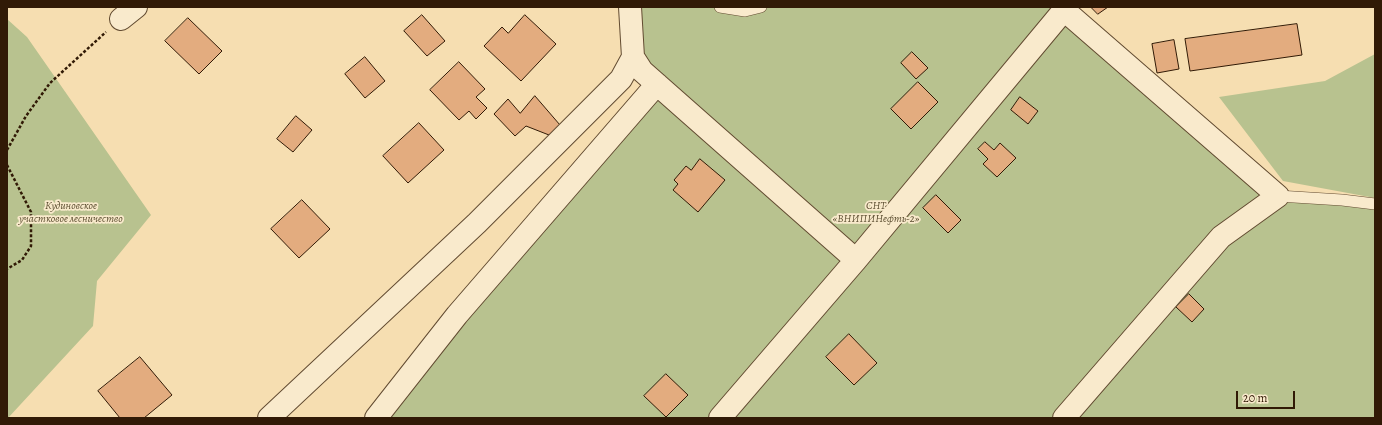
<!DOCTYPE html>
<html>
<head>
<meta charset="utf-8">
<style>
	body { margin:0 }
	#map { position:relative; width:1382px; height:425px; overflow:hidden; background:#f6deb1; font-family:Alegreya,serif }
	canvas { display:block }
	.frame { position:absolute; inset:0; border:8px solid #311a06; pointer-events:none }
	.scale { position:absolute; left:1236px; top:391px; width:59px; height:18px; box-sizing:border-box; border:2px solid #311a06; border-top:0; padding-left:5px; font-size:12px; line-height:14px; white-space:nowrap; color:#311a06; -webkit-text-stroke:3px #f9eacc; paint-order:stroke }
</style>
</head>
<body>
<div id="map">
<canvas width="1382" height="425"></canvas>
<div class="frame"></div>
<div class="scale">20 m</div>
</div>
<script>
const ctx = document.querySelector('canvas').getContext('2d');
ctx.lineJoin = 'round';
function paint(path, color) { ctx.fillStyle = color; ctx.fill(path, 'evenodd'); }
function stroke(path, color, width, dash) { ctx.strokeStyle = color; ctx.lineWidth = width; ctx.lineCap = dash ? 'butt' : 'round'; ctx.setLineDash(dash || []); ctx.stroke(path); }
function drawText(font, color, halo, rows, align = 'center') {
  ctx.font = font + ' Alegreya,serif'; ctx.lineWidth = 3.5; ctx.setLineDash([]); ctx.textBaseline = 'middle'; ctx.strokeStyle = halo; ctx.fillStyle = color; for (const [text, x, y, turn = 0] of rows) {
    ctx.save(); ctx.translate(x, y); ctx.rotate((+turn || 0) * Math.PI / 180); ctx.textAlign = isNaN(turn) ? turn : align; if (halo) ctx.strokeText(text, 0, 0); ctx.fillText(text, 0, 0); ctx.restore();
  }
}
const green = new Path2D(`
	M630,7H1061L1278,196L1375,204V418H376L657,84L642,71Z
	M7,19L27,37L151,215L97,281L93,326L8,418Z
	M1375,54V198L1283,181L1219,97L1325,81Z`);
const building = new Path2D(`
	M1091,7H1108L1098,14Z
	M422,15L445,41L427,56L404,31Z
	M525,15L556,44L521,81L484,46L502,27L508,33Z
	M188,18L222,51L199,74L165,41Z
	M1297,24L1302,55L1190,71L1185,39Z
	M1174,40L1179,69L1157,73L1152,44Z
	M912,52L928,68L916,79L901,63Z
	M365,57L385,81L365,98L345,74Z
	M459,62L485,89L476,97L487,108L476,119L469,111L459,120L430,90Z
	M918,82L938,102L911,129L891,109Z
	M535,96L560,125L549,135L526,126L515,136L494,114L508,99L520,113Z
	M1020,97L1038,111L1028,124L1011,110Z
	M296,116L312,130L293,152L277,139Z
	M419,123L444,150L408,183L383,156Z
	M985,142L994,150L1000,143L1016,158L997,177L983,164L988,159L978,149Z
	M700,159L725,180L698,212L673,190L678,184L674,180L686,166L691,170Z
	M936,195L961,220L948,233L923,208Z
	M302,200L330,229L299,258L271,229Z
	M1189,294L1204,309L1192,322L1176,307Z
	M849,334L877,363L854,385L826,357Z
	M140,357L172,395L144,418H120L98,391Z
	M666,374L688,395L666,417L644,396Z`);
const path = new Path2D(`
	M7,150L26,116L50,83L106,32
	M7,165L31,212V246L22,260L7,269`);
const service = new Path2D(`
	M720,7L745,11L761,7
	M1278,196L1342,200L1375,204`);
const minor = new Path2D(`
	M630,7L633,57L642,71L856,260
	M121,19L136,7
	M269,418L477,223L621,79L633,57
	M376,418L457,315L657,84
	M720,418L856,260L1064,10L1278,196L1221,237L1064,418`);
const parkNames = [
	["Кудиновское",71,206],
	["участковое лесничество",71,219],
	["СНТ",876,206],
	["«ВНИПИНефть-2»",876,219]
];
paint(green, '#b8c28f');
paint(building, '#e3ac7f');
stroke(building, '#311a06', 1);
stroke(service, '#624b31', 12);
stroke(minor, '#624b31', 24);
stroke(path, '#311a06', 2.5, [3, 2]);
stroke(service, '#f9eacc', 11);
stroke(minor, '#f9eacc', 22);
drawText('italic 11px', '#5a4c2f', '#f9eacc', parkNames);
</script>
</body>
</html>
